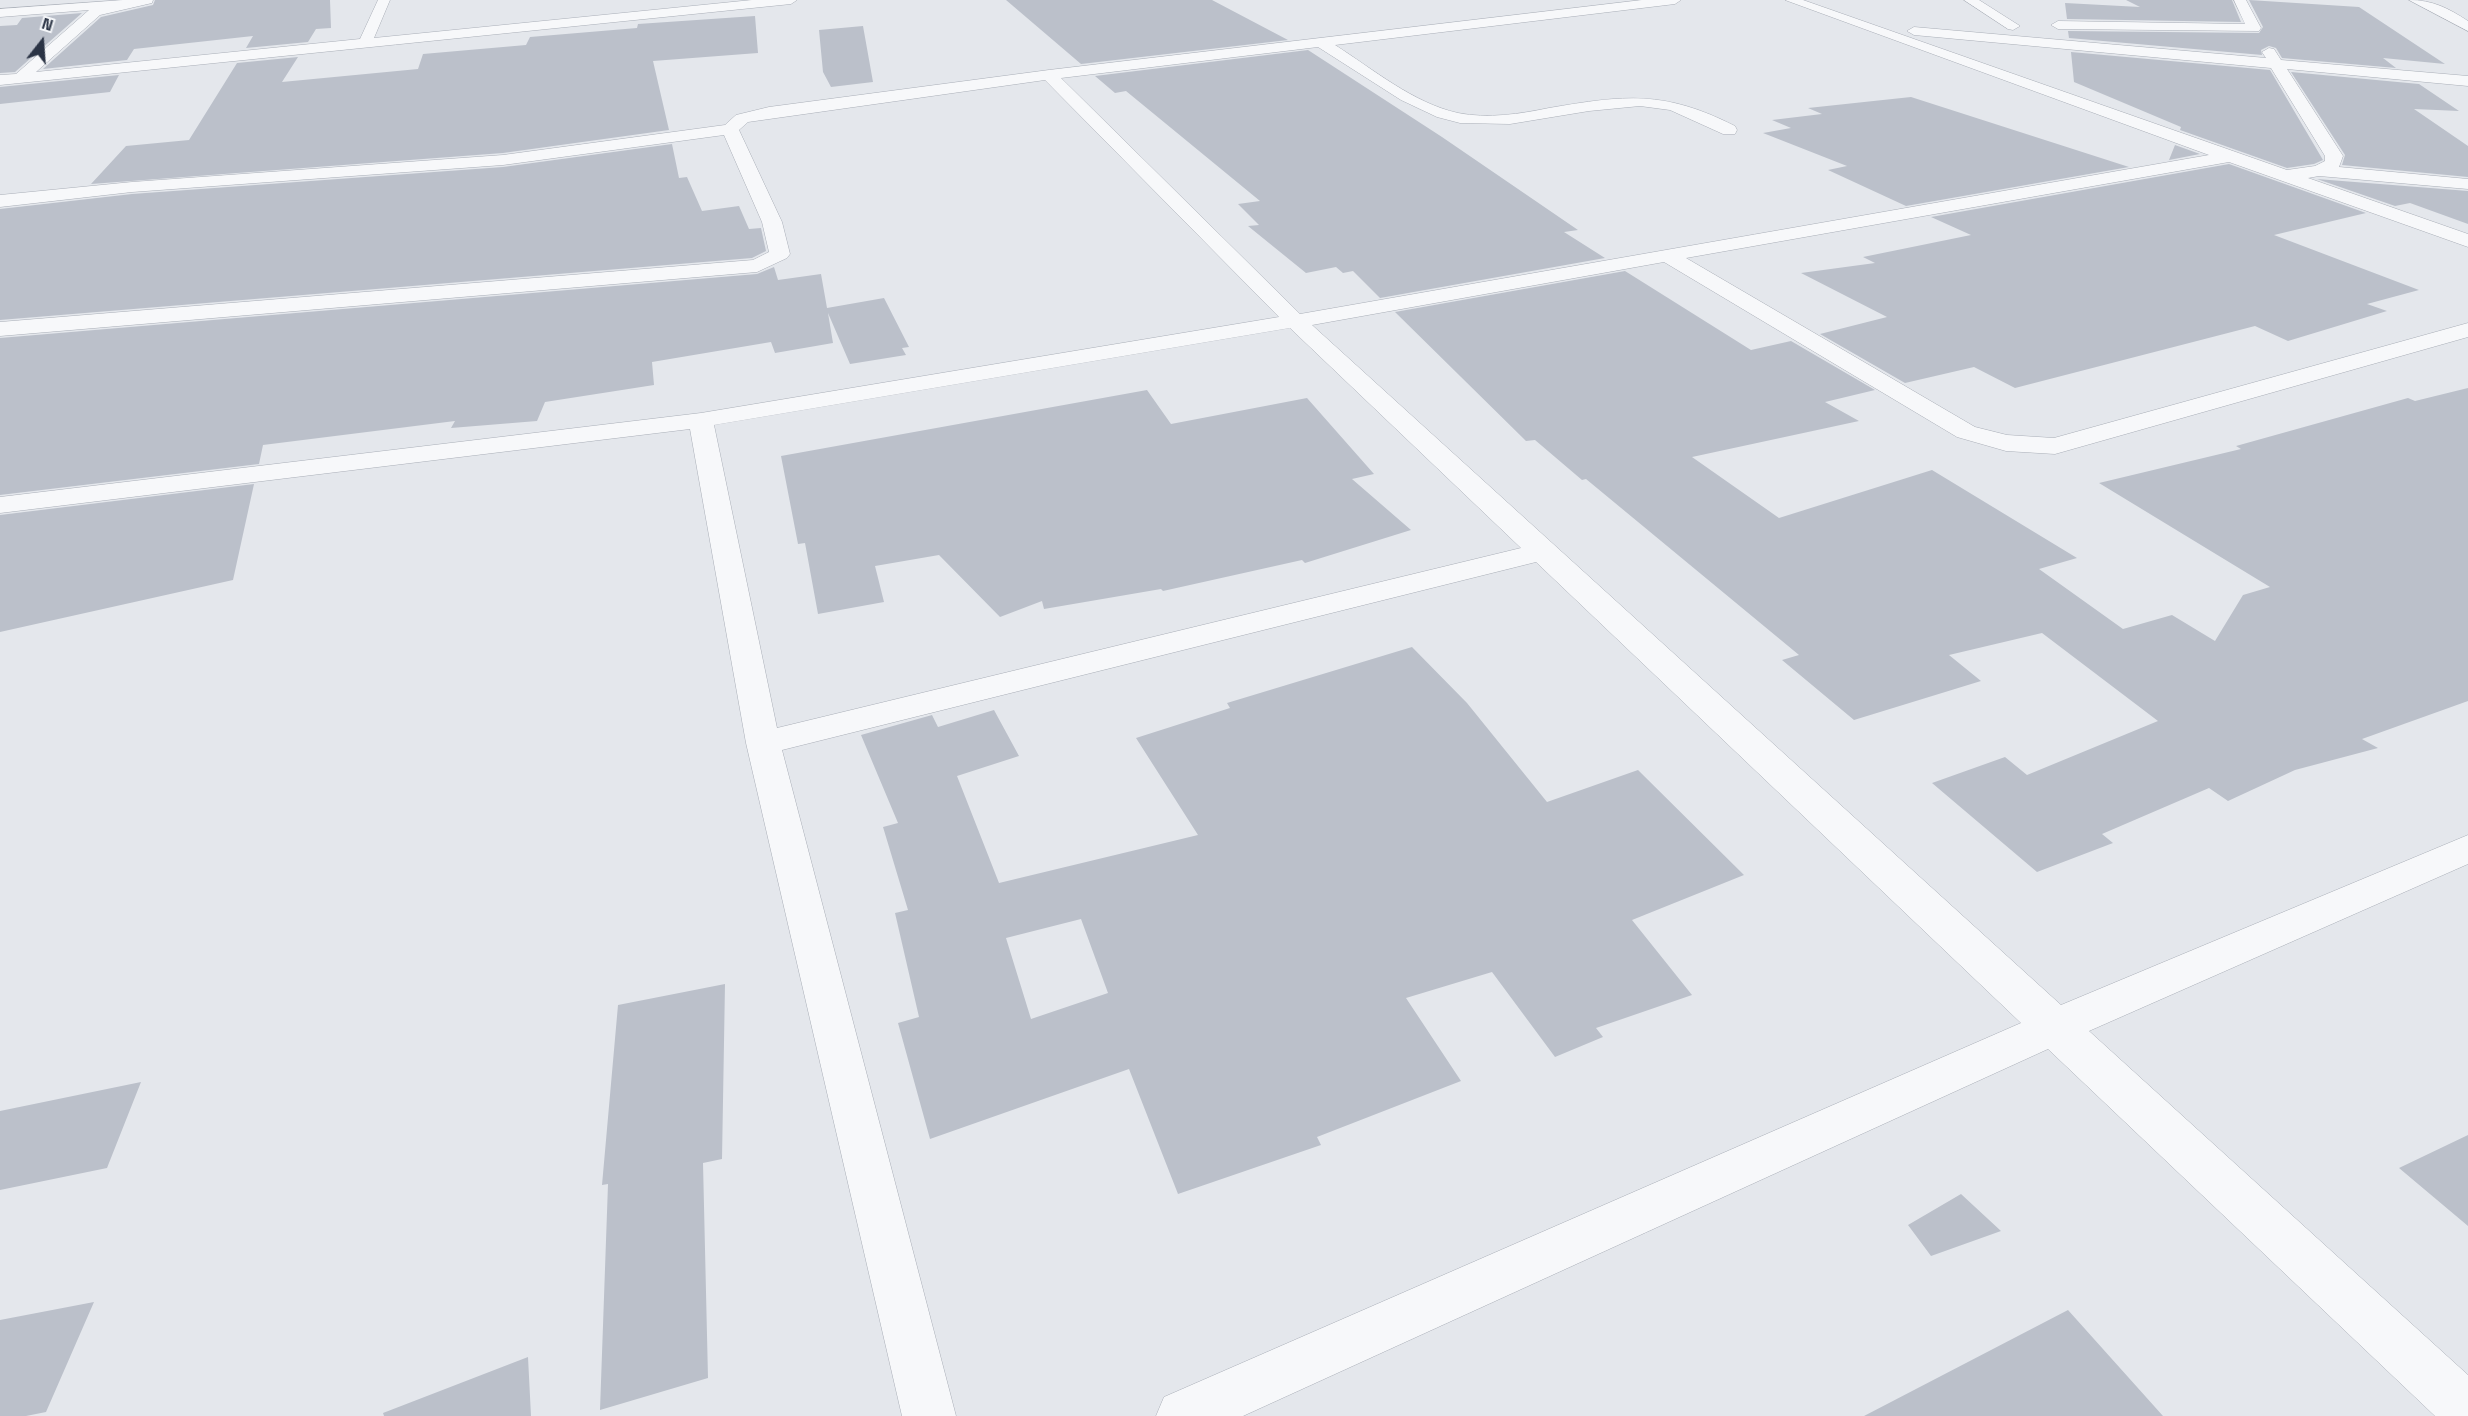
<!DOCTYPE html>
<html>
<head>
<meta charset="utf-8">
<style>
	body { margin:0 }
	#map { position:relative; width:2468px; height:1416px; overflow:hidden; background:#e4e7ec; font-family:"Space Grotesk",sans-serif }
	canvas { display:block }
	.north { position:absolute; left:12px; top:12px; width:60px; height:60px; -webkit-text-stroke:4px #f4f6f9; paint-order:stroke; rotate:17deg; font-size:16px; font-weight:700; line-height:24px; text-align:center; color:#2b3445 }
	.north::after { content:''; display:block; margin:auto; width:21px; height:27px; background:#2b3445; clip-path:polygon(50% 0,100% 100%,50% 72%,0 100%) }
</style>
</head>
<body>
<div id="map">
<canvas width="2468" height="1416"></canvas>
<div class="north">N</div>
</div>
<script>
const ctx = document.querySelector('canvas').getContext('2d');
ctx.lineJoin = 'round';
function paint(path, color) { ctx.fillStyle = color; ctx.fill(path, 'evenodd'); }
function stroke(path, color, width, dash) { ctx.strokeStyle = color; ctx.lineWidth = width; ctx.lineCap = dash ? 'butt' : 'round'; ctx.setLineDash(dash || []); ctx.stroke(path); }
const building = new Path2D(`
	M155,0H330L331,28L316,29L308,42L246,48L253,36L134,49L127,60L43,69L101,17L153,5Z
	M1006,0H1212L1288,40L1081,64Z
	M2126,0H2232L2241,22L2067,19L2065,3L2140,7Z
	M2249,0L2359,7L2445,64L2383,58L2396,68L2282,58L2276,48L2269,46L2261,50L2262,55L2069,38L2068,31L2259,33L2263,27Z
	M82,13L15,72L0,73V26L17,25L22,18Z
	M755,16L758,53L653,61L669,130L503,153L91,184L126,146L189,140L237,63L298,57L282,82L418,69L423,54L526,45L530,37L637,28L638,24Z
	M863,26L873,82L831,87L823,72L819,30Z
	M1308,50L1442,137L1578,230L1564,232L1605,258L1380,298L1353,271L1343,273L1336,267L1306,273L1248,226L1259,225L1238,204L1260,201L1126,91L1115,93L1095,76Z
	M2071,52L2270,70L2323,160L2314,164L2287,168L2180,130L2181,127L2074,82Z
	M2291,72L2419,84L2459,111L2414,109L2468,146V177L2342,165L2345,155Z
	M119,75L110,92L0,104V87Z
	M1911,97L2129,167L1906,206L1828,170L1847,166L1763,133L1791,128L1772,120L1822,114L1808,108Z
	M672,144L679,178L687,177L702,211L739,206L749,229L761,228L766,251L752,258L0,320V209L132,194L503,167Z
	M2175,145L2200,154L2169,160Z
	M2229,164L2366,213L2274,235L2419,290L2367,304L2387,311L2288,341L2255,326L2015,388L1974,367L1905,383L1820,334L1887,317L1801,273L1875,263L1863,257L1971,235L1931,217Z
	M2317,179L2468,191V224L2410,203L2395,206Z
	M774,267L778,280L821,274L827,308L884,298L909,347L902,348L906,355L850,364L828,313L833,343L775,353L771,342L652,362L654,385L545,402L537,421L451,428L455,421L263,445L259,464L0,495V338L757,274Z
	M1625,271L1751,350L1791,341L1875,390L1825,402L1859,421L1692,457L1779,518L1932,470L2077,558L2039,569L2123,629L2172,615L2215,641L2243,595L2270,587L2099,483L2241,449L2236,446L2408,398L2415,401L2468,388V701L2362,739L2378,748L2295,770L2228,801L2209,788L2102,834L2113,843L2037,872L1932,783L2005,757L2027,775L2158,721L2042,633L1949,655L1981,681L1854,720L1782,660L1799,655L1586,479L1582,480L1535,440L1526,441L1395,312Z
	M1147,390L1171,424L1307,398L1374,474L1352,479L1411,530L1305,563L1302,560L1163,591L1161,589L1044,609L1042,601L1000,617L939,555L875,566L884,602L818,614L805,543L798,544L781,456Z
	M254,484L233,580L0,632V515Z
	M1412,647L1467,703L1547,802L1638,770L1744,875L1632,920L1692,995L1596,1028L1603,1037L1555,1057L1492,972L1406,998L1461,1081L1317,1137L1321,1145L1178,1194L1129,1069L930,1139L898,1023L919,1017L895,913L908,910L883,827L898,823L861,735L932,715L938,727L994,710L1019,756L957,776L999,883L1198,835L1136,738L1230,708L1227,703ZM1081,919L1108,993L1031,1019L1006,938Z
	M725,984L722,1159L703,1163L708,1378L600,1410L608,1184L602,1185L618,1005Z
	M141,1082L107,1168L0,1190V1111Z
	M2468,1135V1226L2399,1168Z
	M1961,1194L2001,1231L1931,1256L1908,1225Z
	M94,1302L46,1412L26,1416H0V1320Z
	M2068,1310L2163,1416H1864Z
	M528,1357L531,1416H384L383,1413Z`);
const minor = new Path2D(`
	M123,0H153L152,3L100,15L36,72L360,39L378,0H390L374,38L752,0H797L791,4L0,85V75L16,74L89,10L0,17V9Z
	M1642,0H1681L1675,4L1335,45C1373,69 1413,103 1458,113C1488,119 1520,114 1549,108C1625,95 1664,90 1735,126L1737,130L1735,134H1723L1670,110L1640,106L1589,111L1510,124L1460,123L1437,117L1401,100L1318,47L1061,78L1300,314L2209,155L1785,0H1803L2287,170L2315,166L2325,161V156L2271,68L1914,35L1907,31L1914,27L2266,58L2262,52L2269,48L2274,49L2281,60L2468,76V86L2287,69L2343,156L2339,167L2468,179V189L2319,176L2308,178L2468,234V247L2229,162L1686,258L1975,427L2007,435L2054,438L2468,323V337L2055,454L2006,451L1957,437L1664,262L1312,325L2061,1005L2468,835V864L2089,1031L2468,1375V1416H2435L2048,1049L1243,1416H1156L1164,1397L2021,1023L1536,562L782,750L956,1416H902L746,743L690,429L0,513V497L701,413L1279,317L1045,80L748,122L739,130L782,222L790,254L787,258L757,272L0,336V322L753,260L769,252L762,222L724,135L503,165L132,192L0,207V195L132,182L503,155L725,125L736,115L769,107L1049,70ZM1290,328L1521,548L777,728L714,425Z
	M1964,0H1979L2020,26L2013,30L2008,29Z
	M2234,0H2246L2261,28L2259,31L2058,29L2051,25L2058,21L2245,24Z
	M2409,0C2433,0 2448,8 2468,21V31Z`);
paint(building, '#bbc0ca');
stroke(minor, '#a9aeb7', 1);
paint(minor, '#f7f8fa');
</script>
</body>
</html>
